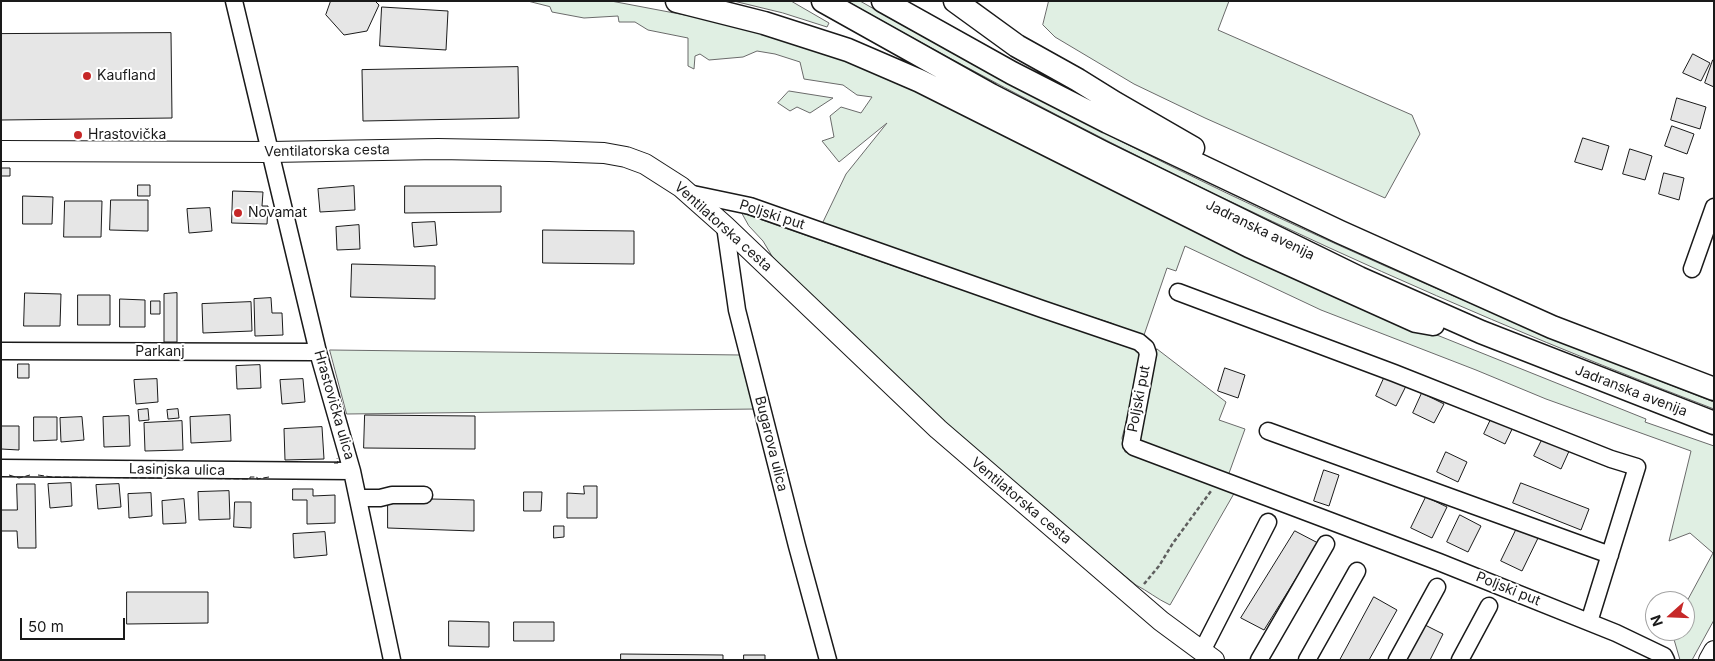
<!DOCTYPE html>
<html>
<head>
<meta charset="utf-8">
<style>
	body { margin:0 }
	#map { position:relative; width:1715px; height:661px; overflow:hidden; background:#fff; font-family:Inter,sans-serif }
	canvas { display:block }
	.frame { position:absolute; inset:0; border:2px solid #1a1a1a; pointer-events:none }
	.north { position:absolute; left:1645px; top:591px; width:50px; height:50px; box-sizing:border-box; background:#fff; border:1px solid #a3a3a3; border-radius:50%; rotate:250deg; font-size:14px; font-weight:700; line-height:20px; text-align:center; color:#1a1a1a }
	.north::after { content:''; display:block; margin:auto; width:18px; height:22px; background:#c62828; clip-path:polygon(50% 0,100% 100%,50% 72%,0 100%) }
	.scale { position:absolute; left:20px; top:618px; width:105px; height:22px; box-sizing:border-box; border:2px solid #1a1a1a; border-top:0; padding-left:6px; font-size:15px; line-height:18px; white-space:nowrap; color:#1a1a1a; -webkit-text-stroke:4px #fff; paint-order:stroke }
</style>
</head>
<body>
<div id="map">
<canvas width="1715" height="661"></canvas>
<div class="frame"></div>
<div class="north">N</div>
<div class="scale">50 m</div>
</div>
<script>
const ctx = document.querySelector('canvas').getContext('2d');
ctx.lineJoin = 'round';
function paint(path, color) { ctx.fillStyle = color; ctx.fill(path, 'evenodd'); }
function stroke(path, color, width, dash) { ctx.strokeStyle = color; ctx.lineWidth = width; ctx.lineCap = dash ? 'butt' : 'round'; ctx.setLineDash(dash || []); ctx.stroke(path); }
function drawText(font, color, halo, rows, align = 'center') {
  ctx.font = font + ' Inter,sans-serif'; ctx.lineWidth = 4; ctx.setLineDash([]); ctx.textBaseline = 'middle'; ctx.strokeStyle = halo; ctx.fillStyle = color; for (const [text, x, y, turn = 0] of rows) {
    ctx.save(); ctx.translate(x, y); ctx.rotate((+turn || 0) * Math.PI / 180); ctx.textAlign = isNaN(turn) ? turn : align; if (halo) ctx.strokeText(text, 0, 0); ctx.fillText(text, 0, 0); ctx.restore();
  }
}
const green = new Path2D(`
	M528,1H611L743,26L876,70L1162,215L1300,280L1646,419L1645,422L1714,446V620L1692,660H1680L1673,636L1677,635L1679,631H1685V617L1687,612L1686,603L1713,553L1690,533L1669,541L1691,451L1546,399L1476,370L1321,310L1185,246L1176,271L1167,268L1143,338L1111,323L976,280L822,224L846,174L887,123L839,162L822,141L834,137L830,116L841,107L861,113L872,97L857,95L843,85L804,79L800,62L775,54L757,51L743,57L709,60L700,54L695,56L694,69L688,66V38L648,30L635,22H619L618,16L584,18L552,12L550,7Z
	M734,1H791L829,23L827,27L783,13Z
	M847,1H860C1133,158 1421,289 1714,402V409C1415,295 1125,159 847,1Z
	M1049,1H1229L1218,30L1412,115L1420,134L1385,198L1205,118L1134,84L1055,37L1043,25Z
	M789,91L833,98L810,113L797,107L790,111L778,103Z
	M742,213L948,285L1113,339L1139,350L1140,367L1122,438L1125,452L1236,490L1170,605C1157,599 1148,591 1136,585L1034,501L941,420L793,279L772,256L763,241L749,226Z
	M1157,349L1226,402L1219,420L1245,429L1228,476L1139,444L1138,438Z
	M330,350L741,355L756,409L347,414Z`);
const building = new Path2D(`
	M331,1H375L379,5L367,31L344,35L326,15Z
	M382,7L448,11L446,50L380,46Z
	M171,33L172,118L1,120V34Z
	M1693,54L1710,63L1701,81L1683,73Z
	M1713,60H1714V87L1705,83Z
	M518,67L519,118L363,121L362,70Z
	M1677,98L1706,107L1700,129L1671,120Z
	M1672,126L1694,134L1687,154L1665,146Z
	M1583,138L1609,146L1602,170L1575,162Z
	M1630,149L1652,156L1645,180L1623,174Z
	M1,168H10V176H1Z
	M1664,173L1684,178L1679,200L1659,194Z
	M138,185H150V196H138Z
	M354,186L355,210L320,212L318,189Z
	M405,186H501V212L405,213Z
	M233,191L263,192L262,206H268L267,224L232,223Z
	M23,196L53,197L52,224H23Z
	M111,200H148V231L110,230Z
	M65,201H102L101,237H64Z
	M210,208L212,231L189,233L187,209Z
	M435,222L437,245L414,247L412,223Z
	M359,225L360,249L337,250L336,227Z
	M543,230L634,231V264L543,263Z
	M352,264L435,266V299L351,297Z
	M25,293L61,294L60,326H24Z
	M177,293V342H164V294Z
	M78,295H110V325H78Z
	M271,298L272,313H282L283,335L255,336L254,299Z
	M120,299L145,300V327H120Z
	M151,301H160V314H151Z
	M251,302L252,331L203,333L202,304Z
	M18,364H29V378H18Z
	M260,365L261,388L237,389L236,366Z
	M1225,368L1245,375L1238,398L1218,391Z
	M1385,376L1406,386L1396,406L1376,396Z
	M157,379L158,402L136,404L134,380Z
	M303,379L305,402L282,404L280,380Z
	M1422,393L1444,404L1434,423L1413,413Z
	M148,409L149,420L139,421L138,410Z
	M178,409L179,418L168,419L167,410Z
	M230,415L231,441L191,443L190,417Z
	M365,415L475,416V449L364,448Z
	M1493,415L1514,425L1505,444L1484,434Z
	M129,416L130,446L104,447L103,417Z
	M34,417H57V440L34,441Z
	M82,417L84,440L61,442L60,418Z
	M182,421L183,450L145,451L144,423Z
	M1,426H19V450L1,449Z
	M322,427L324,459L285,460L284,429Z
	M1544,436L1570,449L1561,469L1534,456Z
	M1446,452L1467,462L1458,482L1437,472Z
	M1324,470L1339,475L1329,506L1314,501Z
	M71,483L72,506L50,508L48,484Z
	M1521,483L1589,509L1581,530L1513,503Z
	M17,484H35L36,548H18L17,531H1V510H17Z
	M119,484L121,507L98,509L96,485Z
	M584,486H597V518H567V493L584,494Z
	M293,489H313V496L335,495V523L307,524V500H293Z
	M229,491L230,519L199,520L198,492Z
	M524,492H542L541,511H524Z
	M151,493L152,516L129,518L128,494Z
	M1426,497L1447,507L1432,538L1411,528Z
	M388,498L474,500V531L388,528Z
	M184,499L186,523L163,524L162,501Z
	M235,502H251V528L234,527Z
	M1460,515L1481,526L1468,552L1447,542Z
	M554,526H564V537L554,538Z
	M1518,526L1539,536L1522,571L1501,561Z
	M1295,531L1318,543L1264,630L1241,618Z
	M325,532L327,555L294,558L293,534Z
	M127,592H208V623L127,624Z
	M1374,597L1397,610L1369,660H1340Z
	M449,621L489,622V647L449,646Z
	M514,622H554V641H514Z
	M1421,623L1443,634L1430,660H1403Z
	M621,654L723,655V660H621Z
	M744,655H765V660H744Z`);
const path = new Path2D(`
	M1144,584L1159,566L1173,543L1211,491`);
const minor = new Path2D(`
	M234,1L318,352L352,471L392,660
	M688,193L750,206L1042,309L1139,342L1146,348L1148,354L1131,444L1134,447L1439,562L1616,633L1664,656L1666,660
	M725,226L737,310L797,546L828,660
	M1692,269L1714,207
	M1178,292L1394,373L1611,459L1637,467L1589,622
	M1,351L318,352
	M1268,431L1610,555
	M1,468L352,471
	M358,498H380L392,495H424
	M1202,651L1268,522
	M1259,660L1326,544
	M1307,660L1357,571
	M1397,660L1437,587
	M1460,660L1489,606`);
const major = new Path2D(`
	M1,151L271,152L438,149L549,151L604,153L626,157L645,164L681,187L725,226L938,429L1161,621L1214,660
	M1709,660L1714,651`);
const highway = new Path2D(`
	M677,1L764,23L848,50L920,81L1249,246L1416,321L1433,324
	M823,1L991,95L1102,152L1359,278L1481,332L1714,423
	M883,1L1012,73L1108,122L1340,232L1552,327L1714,389
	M955,1L1017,46L1078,80L1115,103L1193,148`);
const fence = new Path2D(`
	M334,463H338L337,458
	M9,475L19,478L30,475
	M38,475L52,477L250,479V477H257V479L269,477`);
const markers = [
	[87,76,5,"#c62828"],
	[78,135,5,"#c62828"],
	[238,213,5,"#c62828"]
];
const poiNames = [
	["Kaufland",97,76],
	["Hrastovička",88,135],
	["Novamat",248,213]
];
const streetNames = [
	["Ventilatorska cesta",327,151,-1],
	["Poljski put",772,215,18],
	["Ventilatorska cesta",723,227,42],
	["Jadranska avenija",1260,230,26],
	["Parkanj",160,352],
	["Jadranska avenija",1631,391,21],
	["Poljski put",1139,399,-79],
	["Hrastovička ulica",334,405,74],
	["Bugarova ulica",771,444,76],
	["Lasinjska ulica",177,470,1],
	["Ventilatorska cesta",1021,501,40],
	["Poljski put",1508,589,22]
];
paint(green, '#e0efe3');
stroke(green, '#6a6a6a', 1);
paint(building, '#e6e6e6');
stroke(building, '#1a1a1a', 1);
stroke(minor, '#1a1a1a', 19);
stroke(major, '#1a1a1a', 22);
stroke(highway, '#1a1a1a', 25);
stroke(path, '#5f5f5f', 2.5, [4, 2.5]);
stroke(minor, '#fff', 16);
stroke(major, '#fff', 20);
stroke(highway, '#fff', 22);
stroke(fence, '#1a1a1a', 1, [6, 2.5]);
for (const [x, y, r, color] of markers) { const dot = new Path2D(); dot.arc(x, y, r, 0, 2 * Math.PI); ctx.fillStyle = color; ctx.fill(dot); stroke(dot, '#fff', 2); }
drawText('14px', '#1a1a1a', '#fff', poiNames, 'left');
drawText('14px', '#1a1a1a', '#fff', streetNames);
</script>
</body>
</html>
